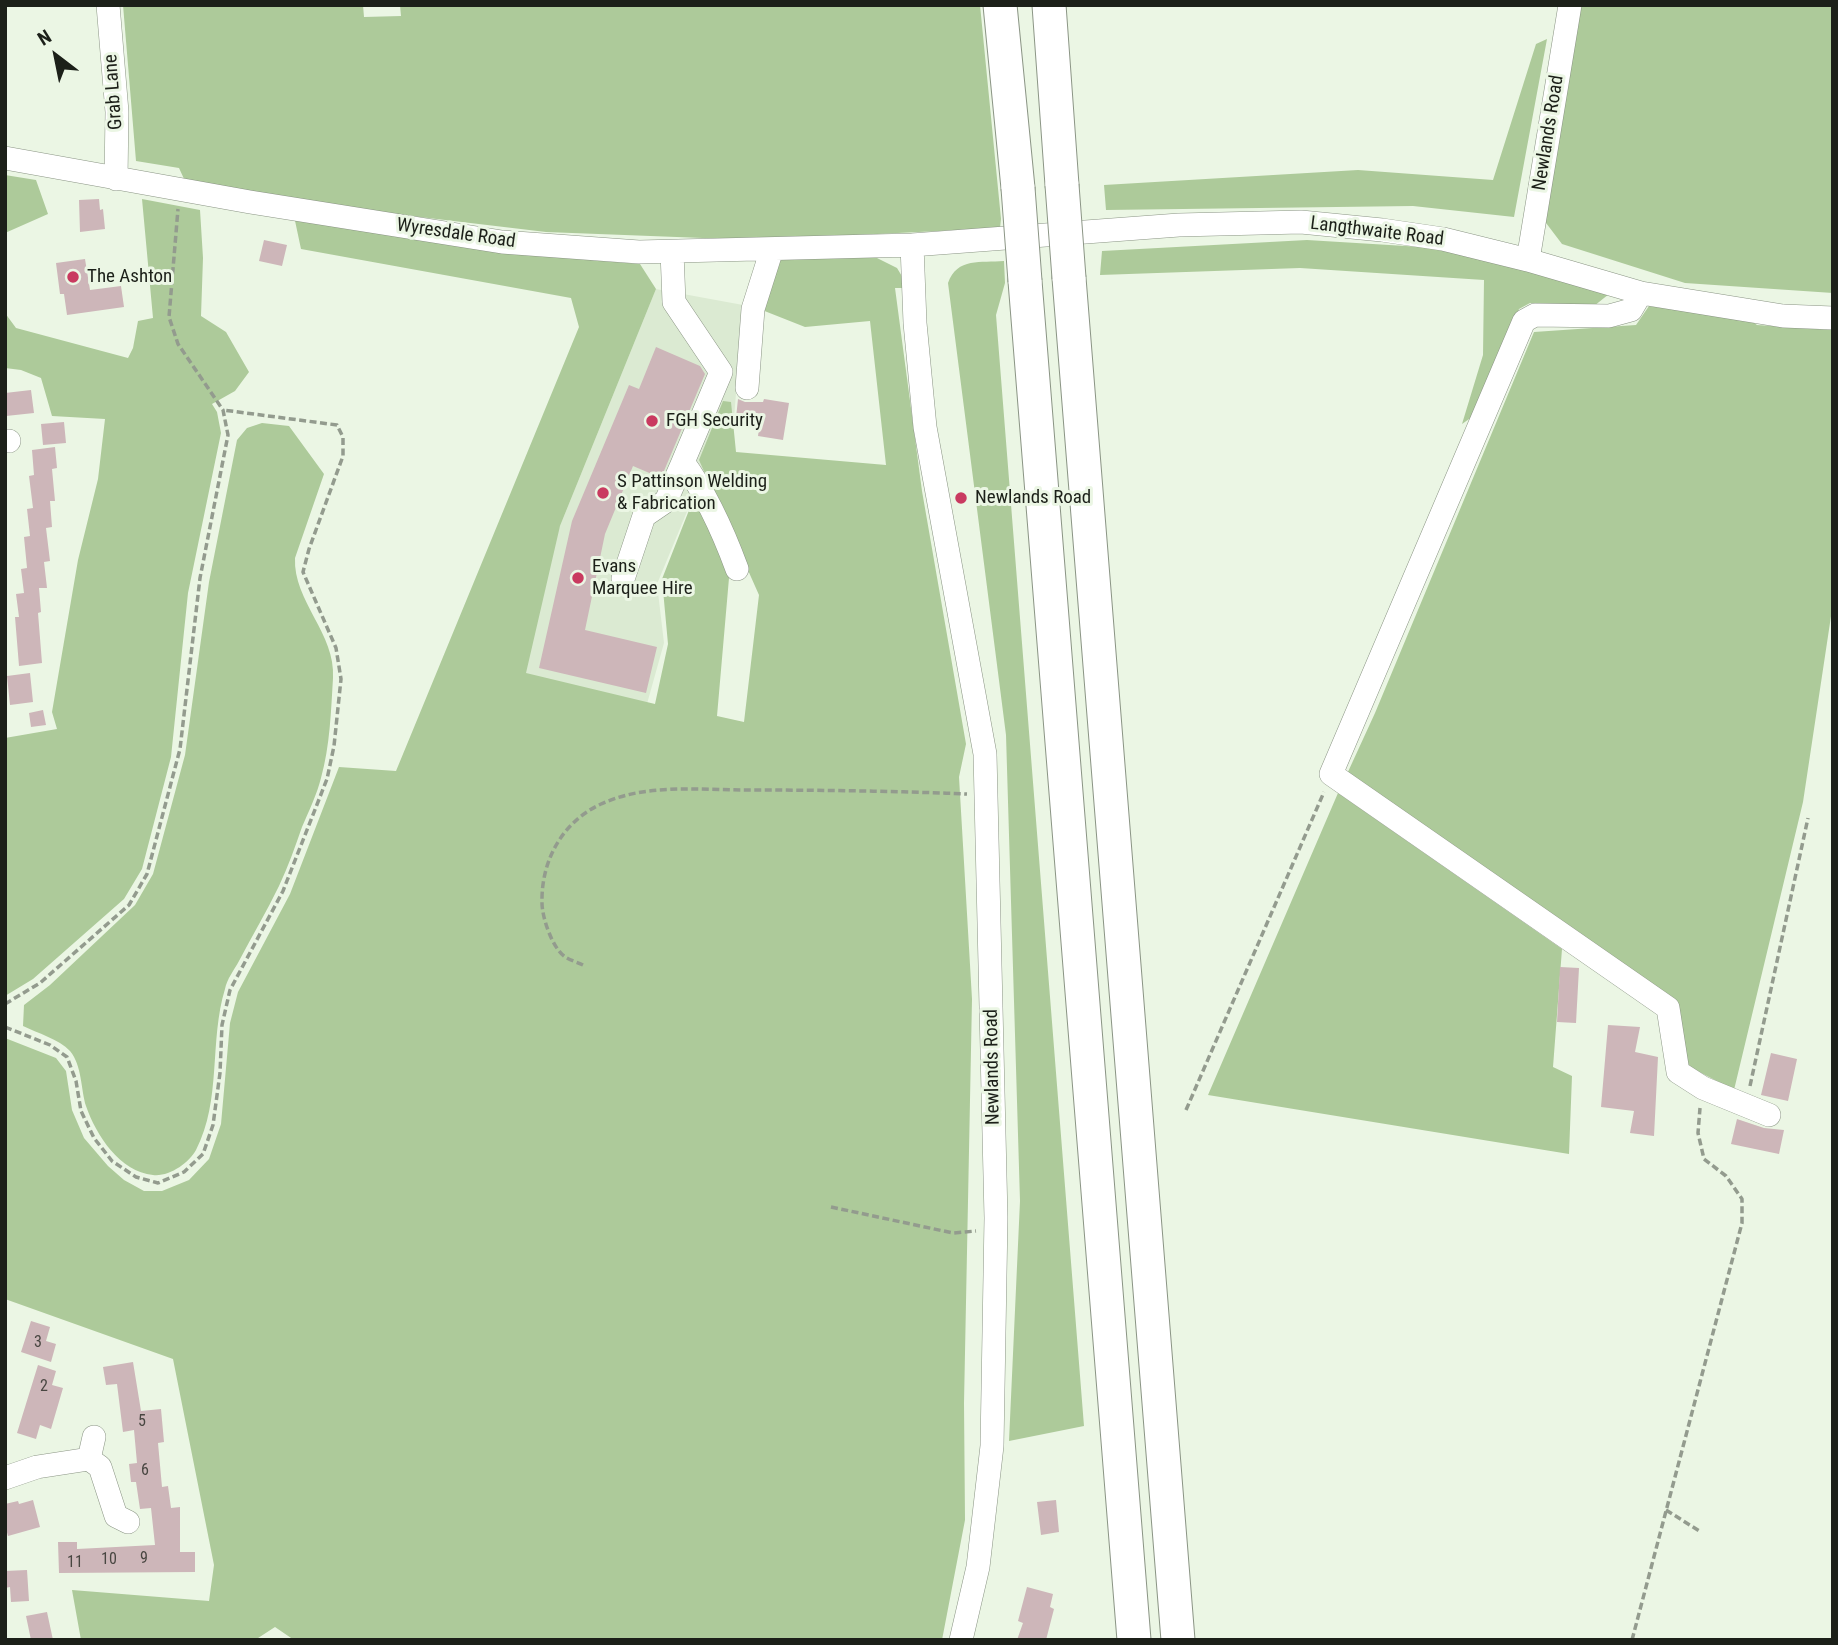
<!DOCTYPE html>
<html>
<head>
<meta charset="utf-8">
<style>
	body { margin:0 }
	#map { position:relative; width:1838px; height:1645px; overflow:hidden; background:#ebf6e4; font-family:"Roboto Condensed",sans-serif }
	canvas { display:block }
	.frame { position:absolute; inset:0; border:7px solid #1c2019; pointer-events:none }
	.north { position:absolute; left:21px; top:21px; width:70px; height:70px; -webkit-text-stroke:5px #ebf6e4; paint-order:stroke; rotate:328deg; font-size:19px; font-weight:700; line-height:28px; text-align:center; color:#1c2019 }
	.north::after { content:''; display:block; margin:auto; width:24px; height:32px; background:#1c2019; clip-path:polygon(50% 0,100% 100%,50% 72%,0 100%) }
</style>
</head>
<body>
<div id="map">
<canvas width="1838" height="1645"></canvas>
<div class="frame"></div>
<div class="north">N</div>
</div>
<script>
const ctx = document.querySelector('canvas').getContext('2d');
ctx.lineJoin = 'round';
function paint(path, color) { ctx.fillStyle = color; ctx.fill(path, 'evenodd'); }
function stroke(path, color, width, dash) { ctx.strokeStyle = color; ctx.lineWidth = width; ctx.lineCap = dash ? 'butt' : 'round'; ctx.setLineDash(dash || []); ctx.stroke(path); }
function drawText(font, color, halo, rows, align = 'center') {
  ctx.font = font + ' "Roboto Condensed",sans-serif'; ctx.lineWidth = 6; ctx.setLineDash([]); ctx.textBaseline = 'middle'; ctx.strokeStyle = halo; ctx.fillStyle = color; for (const [text, x, y, turn = 0] of rows) {
    ctx.save(); ctx.translate(x, y); ctx.rotate((+turn || 0) * Math.PI / 180); ctx.textAlign = isNaN(turn) ? turn : align; if (halo) ctx.strokeText(text, 0, 0); ctx.fillText(text, 0, 0); ctx.restore();
  }
}
const built = new Path2D(`
	M656,289L743,305L730,469L706,466L657,584L664,643L638,736L478,712L560,526Z`);
const green = new Path2D(`
	M123,5H363L364,17L401,16L400,5H980L1001,219L1000,228L755,240L546,232L319,205L185,181L179,168L136,161Z
	M1581,5H1833V293L1685,283L1562,244L1543,219Z
	M1547,39L1514,217L1413,206L1106,210L1104,185L1358,170L1493,180L1536,44Z
	M5,175L36,180L48,214L5,233Z
	M142,199L200,210L203,258L201,316L226,332L249,372L235,391L212,404L217,412L221,433L188,593L171,757L142,869L124,899L33,979L5,996V738L57,729L52,712L78,560L98,479L105,419L52,416L41,378L21,370L5,368V313L16,328L128,358L133,348L138,321L153,318Z
	M294,216L507,253L640,264L656,289L560,526L526,673L655,704L668,644L662,579L695,495L729,578L717,716L744,722L759,595L699,460L723,401L731,402L736,452L886,465L870,321L805,327L762,310L780,258L873,256L897,268L903,278V288H895L922,491L966,744L959,777L972,999L964,1403L965,1520L942,1640H294L275,1627L255,1640H81L72,1590L209,1601L214,1565L173,1359L5,1299V1038L56,1058L66,1071L72,1110L84,1138L108,1166L124,1180L144,1191H162L189,1180L209,1159L221,1124L230,1023L238,992L290,894L339,767L396,771L579,327L571,298L301,249Z
	M1307,240L1422,247L1515,261L1609,294L1594,306L1530,303L1519,309L1472,417L1462,424L1483,355L1484,280L1300,268L1100,275L1102,251Z
	M1004,261L1005,283L996,315L1084,1426L1009,1441L1020,1201L1006,735L948,283C957,257 981,263 1004,261Z
	M1649,306L1750,320L1757,325L1833,330V603L1803,802L1734,1090L1686,1065L1677,1001L1347,774L1375,713L1534,332L1636,325Z
	M262,423L289,426L324,474L295,558C293,601 336,634 333,678C331,711 330,746 321,778C317,794 309,811 302,827C295,847 288,867 279,886C267,911 252,936 239,961C234,970 227,979 225,989C209,1041 222,1100 196,1150C189,1163 169,1177 153,1175C120,1172 96,1135 86,1106C81,1090 82,1065 70,1051C59,1039 37,1033 23,1026L24,1005L50,985L135,905L153,874L185,755L209,582L237,440L247,428Z
	M1338,793L1562,949L1553,1067L1572,1076L1569,1154L1208,1095Z`);
const building = new Path2D(`
	M99,199L100,210L103,209L105,229L80,232L79,200Z
	M264,240L287,245L282,266L259,261Z
	M85,259L90,290L121,286L124,307L67,315L64,294H60L56,263Z
	M656,347L700,366L705,374L661,478L633,466L605,534L585,630L657,647L646,693L539,668L572,521L629,385L639,389Z
	M31,390L34,413L6,416L5,393Z
	M738,399L745,402H763L764,399L789,403L783,440L758,436L760,421L736,418Z
	M64,422L66,443L43,445L41,424Z
	M55,447L57,468L52,469L55,501H50L52,527L46,528L50,561L44,562L47,588H39L41,612L38,613L42,663L19,666L15,617H19L16,594L24,593L21,569L27,568L24,537L30,536L27,509L33,508L29,476L34,475L32,450Z
	M30,673L33,702L10,705L7,676Z
	M43,710L46,725L31,727L29,713Z
	M1560,967L1579,968L1576,1023L1557,1022Z
	M1608,1025L1640,1027L1635,1052L1658,1057L1654,1136L1630,1133L1634,1111L1601,1107Z
	M1771,1053L1797,1059L1788,1101L1761,1095Z
	M1737,1119L1764,1128L1784,1130L1779,1154L1731,1144Z
	M31,1321L50,1327L46,1341L56,1344L51,1362L21,1352Z
	M133,1362L141,1411L161,1409L164,1442L158,1443L162,1487L168,1486L171,1508L180,1507V1552H195V1572L59,1573L58,1542H77V1549L155,1545L151,1508L140,1509L136,1482H131L129,1464L137,1463L134,1430L123,1432L117,1384L106,1385L103,1367Z
	M38,1365L56,1371L52,1385L63,1388L51,1429L40,1425L36,1439L17,1433Z
	M33,1500L40,1527L8,1536L5,1525V1504L18,1501L19,1504Z
	M1056,1500L1059,1532L1041,1535L1037,1502Z
	M27,1570L29,1601L11,1602L10,1587L5,1588V1571Z
	M1027,1587L1053,1594L1050,1607L1054,1609L1046,1640H1017L1023,1623L1018,1621Z
	M47,1612L53,1640H31L26,1616Z`);
const path = new Path2D(`
	M583,965C577,962 569,960 564,956C552,947 542,917 542,903C541,861 562,822 601,804C647,783 699,790 748,790C821,790 894,791 967,794
	M5,1004L40,983L129,905L147,874L180,749L200,578L228,435L223,410L178,344L169,317L178,209
	M5,1027L50,1045L67,1057L76,1081L81,1111L94,1138L112,1161L136,1177L158,1183L184,1172L203,1154L213,1125L220,1073L222,1025L230,990L283,891L327,779L334,746L341,679L336,648L303,572L309,549L343,456V437L337,425L223,410
	M1750,1086L1808,818
	M1186,1110L1324,792
	M831,1207L953,1233L976,1231
	M1666,1510L1701,1532
	M1632,1640L1742,1223V1199L1726,1176L1704,1159L1698,1133L1700,1108`);
const minor = new Path2D(`
	M108,5L117,112L116,179
	M5,158L250,202L502,242L639,252L912,245L1179,225L1301,222L1382,230L1443,239L1528,260L1641,293L1783,316L1833,318
	M912,245L915,323L925,427L985,754L996,1218L992,1446L978,1567L961,1640
	M672,252L674,302L721,372L683,462C707,495 723,531 737,569
	M1528,260L1570,5
	M1641,293L1631,310L1609,316L1535,315L1524,321L1331,774L1668,1008L1678,1072L1703,1088L1769,1115
	M747,388L753,309L772,249
	M5,441H9
	M623,579L644,516L666,501L683,462
	M89,1459L94,1437
	M5,1478L37,1467L89,1459L100,1467L116,1516L128,1522`);
const highway = new Path2D(`
	M1000,5L1018,188
	M1049,5L1062,185
	M1069,278L1178,1640
	M1025,281L1134,1640`);
const highwayBridge = new Path2D(`
	M1062,185L1069,278
	M1018,188L1025,281`);
const markers = [
	[73,277,7,"#c93a60"],
	[652,421,7,"#c93a60"],
	[603,493,7,"#c93a60"],
	[961,498,7,"#c93a60"],
	[578,578,7,"#c93a60"]
];
const numberNames = [
	["3",38,1343],
	["2",44,1387],
	["5",142,1422],
	["6",145,1471],
	["9",144,1559],
	["10",109,1560],
	["11",75,1563]
];
const streetNames = [
	["Grab Lane",114,92,-94],
	["Newlands Road",1549,133,-81],
	["Langthwaite Road",1377,232,7],
	["Wyresdale Road",456,234,8],
	["Newlands Road",993,1067,-91]
];
const poiNames = [
	["The Ashton",87,277],
	["FGH Security",666,421],
	["S Pattinson Welding",617,482],
	["& Fabrication",617,504],
	["Newlands Road",975,498],
	["Evans",592,567],
	["Marquee Hire",592,589]
];
paint(built, '#dbead2');
paint(green, '#adca9a');
paint(building, '#cdb6b9');
stroke(minor, '#8b9585', 24);
stroke(highway, '#8b9585', 35);
stroke(path, '#939b8e', 3.5, [7, 3.5]);
stroke(minor, '#fff', 23);
stroke(highway, '#fff', 33);
stroke(highwayBridge, '#8b9585', 35, []);
stroke(highwayBridge, '#fff', 33);
for (const [x, y, r, color] of markers) { const dot = new Path2D(); dot.arc(x, y, r, 0, 2 * Math.PI); ctx.fillStyle = color; ctx.fill(dot); stroke(dot, '#ebf6e4', 2.5); }
drawText('16px', '#484641', null, numberNames);
drawText('19px', '#1c2019', '#ebf6e4', streetNames);
drawText('19px', '#1c2019', '#ebf6e4', poiNames, 'left');
</script>
</body>
</html>
